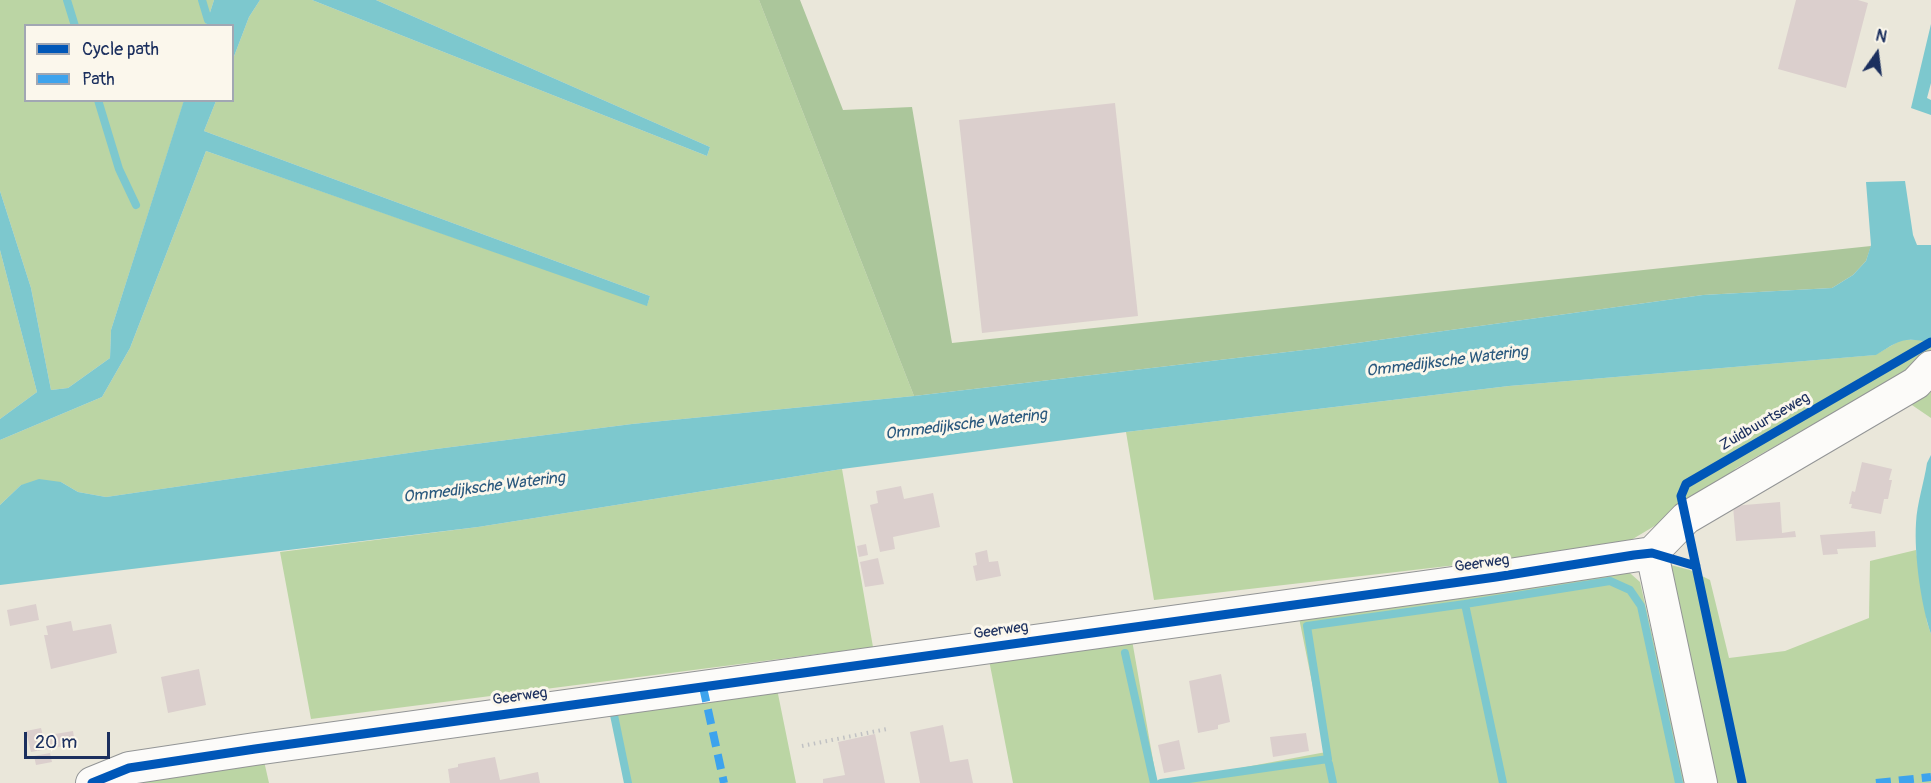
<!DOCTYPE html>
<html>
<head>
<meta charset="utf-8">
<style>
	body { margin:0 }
	#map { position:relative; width:1931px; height:783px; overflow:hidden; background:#eae7da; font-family:Pangolin,sans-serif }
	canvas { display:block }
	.legend { position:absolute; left:24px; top:24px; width:210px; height:78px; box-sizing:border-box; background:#fbf7ec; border:2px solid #a1a7b3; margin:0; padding:8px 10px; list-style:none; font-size:18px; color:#1b2f5e }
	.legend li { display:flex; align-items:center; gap:12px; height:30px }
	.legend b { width:30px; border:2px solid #a1a7b3 }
	.north { position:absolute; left:1847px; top:24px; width:60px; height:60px; -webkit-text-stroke:4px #fbf7ec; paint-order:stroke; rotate:14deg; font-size:16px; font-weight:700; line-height:24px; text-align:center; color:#1b2f5e }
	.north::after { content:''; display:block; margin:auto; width:21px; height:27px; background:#1b2f5e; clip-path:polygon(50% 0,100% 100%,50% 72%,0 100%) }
	.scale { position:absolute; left:24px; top:732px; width:86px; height:27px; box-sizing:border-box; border:3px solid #1b2f5e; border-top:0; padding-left:8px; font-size:18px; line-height:21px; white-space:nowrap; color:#1b2f5e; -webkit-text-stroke:4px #fbf7ec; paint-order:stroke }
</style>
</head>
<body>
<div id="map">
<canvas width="1931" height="783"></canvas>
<ul class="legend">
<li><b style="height:8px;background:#0057b8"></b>Cycle path</li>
<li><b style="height:8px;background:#3da3ed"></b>Path</li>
</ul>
<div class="north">N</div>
<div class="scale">20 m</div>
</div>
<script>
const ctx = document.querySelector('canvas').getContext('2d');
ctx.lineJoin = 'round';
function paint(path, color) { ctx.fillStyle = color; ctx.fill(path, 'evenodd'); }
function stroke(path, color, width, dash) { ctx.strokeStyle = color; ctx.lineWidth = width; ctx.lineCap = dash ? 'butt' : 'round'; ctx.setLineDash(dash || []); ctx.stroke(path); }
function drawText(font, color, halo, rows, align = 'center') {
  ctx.font = font + ' Pangolin,sans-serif'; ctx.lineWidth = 6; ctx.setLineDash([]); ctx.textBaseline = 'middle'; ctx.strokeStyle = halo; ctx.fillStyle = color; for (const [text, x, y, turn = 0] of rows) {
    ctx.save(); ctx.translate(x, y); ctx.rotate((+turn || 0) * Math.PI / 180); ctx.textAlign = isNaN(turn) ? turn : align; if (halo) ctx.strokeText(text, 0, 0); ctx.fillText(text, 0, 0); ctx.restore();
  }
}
const green = new Path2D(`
	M0,0H214L206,25L26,26V100L184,101L111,330L110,358L68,388L51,390L31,288L0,191Z
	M260,0H312L707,156L710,147L376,0H759L914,396L632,424L436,449L106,497L78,492L61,482L21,485L0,505V440L102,397L130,348L206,151L647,305L650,296L204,131L216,101L232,100L233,59L249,17Z
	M0,250L37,392L0,419Z
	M1901,340H1921L1931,343V354L1913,372L1878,387L1735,469L1730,481L1621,546L1154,600L1126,432L1509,386L1875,355Z
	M1931,383V418L1906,401Z
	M842,469L873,647L311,719L280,552L478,527Z
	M1916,550L1927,622L1931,634V783H1710L1668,583L1671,565L1690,570L1710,580L1729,658L1785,651L1869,618L1870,561Z
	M1622,566L1640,582L1686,783H1160L1326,752L1298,613Z
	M1132,640L1157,783H1013L989,660Z
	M777,689L796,783H628L614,715Z
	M264,761L269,783H119Z`);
const forest = new Path2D(`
	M759,0H800L843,110L912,107L952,343L1871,246L1866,261L1853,275L1832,288L1703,295L1321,348L914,396Z`);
const water = new Path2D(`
	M214,0H260L249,17L233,59L232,26L206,25Z
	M312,0H376L710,147L707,156Z
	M1931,24V83L1927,98L1931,100V115L1911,108Z
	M184,100L216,101L204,131L650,296L647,306L206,151L130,348L102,397L0,440V419L37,392L0,250V191L31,288L51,390L68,388L110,358L111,330Z
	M1905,181L1913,235L1917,245H1931V343C1903,336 1899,341 1876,355L1509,386L1126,432L842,469L478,527L0,585V505L21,485L39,479L61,482L78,492L106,497L436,449L632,424L914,396L1321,348L1703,295L1832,288L1853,275L1866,261L1871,245L1866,182Z
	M1931,455V634C1921,605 1914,554 1916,523C1917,503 1924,483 1927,463Z`);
const stream = new Path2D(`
	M67,0L75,26
	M202,0L208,20
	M98,100L119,169L136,205
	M1465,604L1503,783
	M1125,653L1154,783
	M614,715L628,783
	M1329,764L1333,783
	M1161,783L1328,759L1307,626L1465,604L1610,581L1630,590L1641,606L1679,783`);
const building = new Path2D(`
	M1796,0H1858L1868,3L1846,88L1778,69Z
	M1115,103L1138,316L982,333L959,120Z
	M1862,462L1892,469L1889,480H1892L1888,499H1884L1881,514L1851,508L1852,504H1849L1852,491L1855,492Z
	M901,486L904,499L933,493L940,527L893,537L895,549L880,552L870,505L878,503L876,491Z
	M1780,502L1782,533L1795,531L1796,537L1736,541L1733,506Z
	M1875,531L1876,547L1837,549L1838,554L1823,555L1820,535Z
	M866,544L868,555L859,557L857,546Z
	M987,550L989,562L998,561L1001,576L976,581L973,566L977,565L975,553Z
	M878,558L884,584L865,587L860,562Z
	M36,604L39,620L10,626L7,610Z
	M71,621L73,631L111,624L117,653L51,669L44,635H48L46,626Z
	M199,669L206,705L168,713L161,677Z
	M1221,674L1230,722L1218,725V729L1198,733L1189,681Z
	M943,725L950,762L968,759L973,783H920L910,732Z
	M41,728L43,736L73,731L75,744L31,752L26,731Z
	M1306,733L1309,751L1273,757L1270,737Z
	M875,734L885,783H823V779L845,775L838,742Z
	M1179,740L1185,769L1164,773L1158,745Z
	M50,753L52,762L36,765L34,756Z
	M495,757L500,780L538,772L540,783H450L448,769L458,767V764Z`);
const path = new Path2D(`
	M802,746L887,729`);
const minor = new Path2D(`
	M1652,553L1686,518L1916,383L1931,367
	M1652,553L1701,783
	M92,783L129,768L255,749L1496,577L1652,553`);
const quiet = new Path2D(`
	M703,687L724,783
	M1876,783L1931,777`);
const cycleway = new Path2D(`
	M92,783L129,768L255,749L1496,577L1634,555L1652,553L1696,566
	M1742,783L1681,496L1686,484L1931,342`);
const streetNames = [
	["Zuidbuurtseweg",1765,422,-30],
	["Geerweg",1482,564,-8],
	["Geerweg",1001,631,-8],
	["Geerweg",520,697,-8]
];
const waterNames = [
	["Ommedijksche Watering",1447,362,-7],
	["Ommedijksche Watering",966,425,-7],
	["Ommedijksche Watering",484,488,-7]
];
paint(green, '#bbd5a4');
paint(forest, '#abc69b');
paint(water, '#7dc8ce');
stroke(stream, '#7dc8ce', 8);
paint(building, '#dbcfcd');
stroke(minor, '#939596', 34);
stroke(path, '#c0c1c3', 4, [1.5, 4.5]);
stroke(minor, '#fcfbf9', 32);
stroke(quiet, '#3da3ed', 8, [15, 8]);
stroke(cycleway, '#0057b8', 9);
drawText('15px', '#1b2f5e', '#fbf7ec', streetNames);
drawText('italic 16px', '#2a597e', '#fbf7ec', waterNames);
</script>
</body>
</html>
